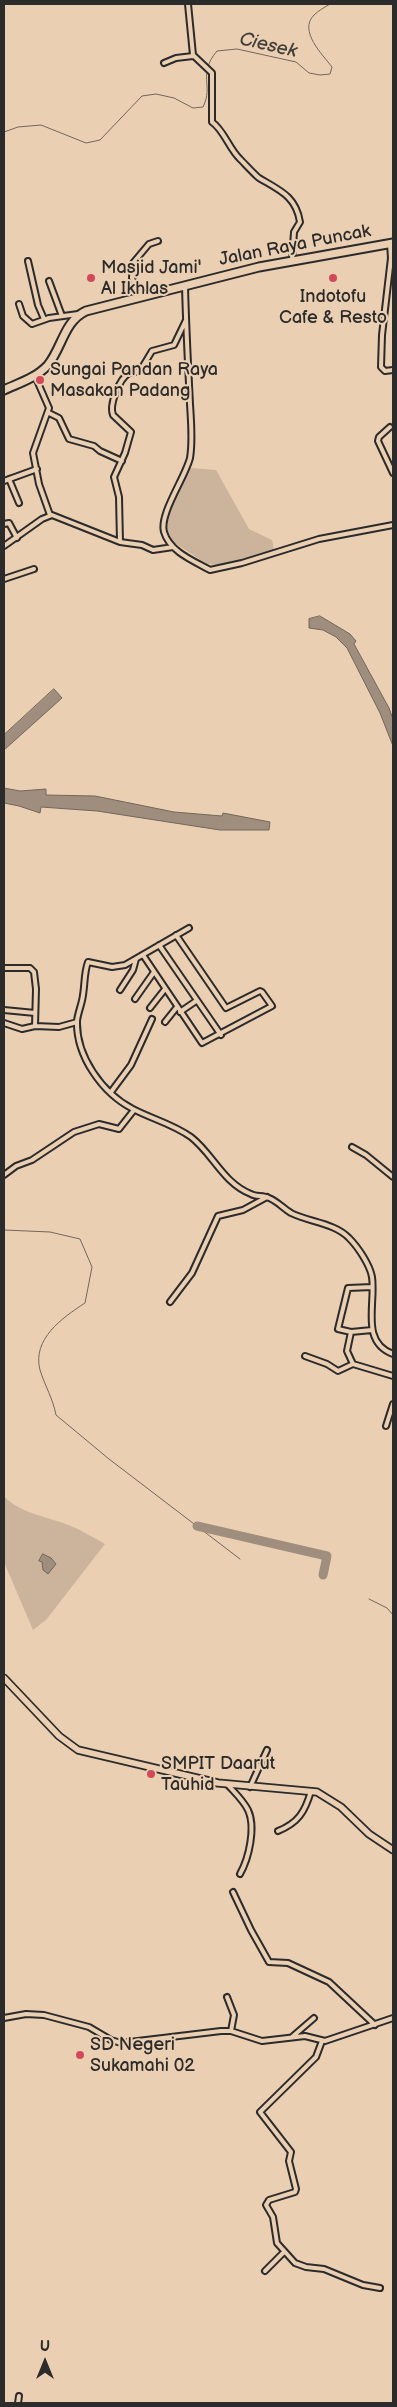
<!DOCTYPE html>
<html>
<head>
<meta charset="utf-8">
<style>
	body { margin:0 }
	#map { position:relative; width:397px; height:2407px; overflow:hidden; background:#ebcfb2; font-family:"Balsamiq Sans",sans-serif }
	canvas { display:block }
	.frame { position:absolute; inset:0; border:5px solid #2b2b2b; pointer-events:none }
	.north { position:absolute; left:20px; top:2337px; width:50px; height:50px; -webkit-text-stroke:4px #ebcfb2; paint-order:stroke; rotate:0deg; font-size:14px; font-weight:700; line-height:20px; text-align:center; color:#2b2b2b }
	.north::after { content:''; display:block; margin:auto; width:18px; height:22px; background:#2b2b2b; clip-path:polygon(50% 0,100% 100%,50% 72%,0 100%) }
</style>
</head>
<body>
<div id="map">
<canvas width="397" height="2407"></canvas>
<div class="frame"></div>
<div class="north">U</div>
</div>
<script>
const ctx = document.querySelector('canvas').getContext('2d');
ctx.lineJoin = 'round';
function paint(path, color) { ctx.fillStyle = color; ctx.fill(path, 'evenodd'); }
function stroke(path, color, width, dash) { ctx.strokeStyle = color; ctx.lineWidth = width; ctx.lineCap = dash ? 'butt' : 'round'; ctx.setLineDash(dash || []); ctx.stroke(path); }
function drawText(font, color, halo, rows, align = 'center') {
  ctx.font = font + ' "Balsamiq Sans",sans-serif'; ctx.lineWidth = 4; ctx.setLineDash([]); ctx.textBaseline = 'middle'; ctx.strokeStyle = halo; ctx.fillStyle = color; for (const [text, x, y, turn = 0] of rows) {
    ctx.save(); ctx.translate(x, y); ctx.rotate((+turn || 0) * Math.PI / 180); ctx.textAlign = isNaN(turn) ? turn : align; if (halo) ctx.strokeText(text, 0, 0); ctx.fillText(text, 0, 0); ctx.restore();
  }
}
const green = new Path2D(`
	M191,468L216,470L249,529L272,540L274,550L240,561L217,565L207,564L173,542L166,527L167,519Z
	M4,1496C20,1514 50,1517 71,1526C83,1531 94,1538 105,1544L46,1620L33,1630L4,1562Z`);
const water = new Path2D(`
	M320,616L350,634L356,641L354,644L389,708L393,719V746L380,713L347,648L336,637L323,630L309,628V619Z
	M54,689L62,698L4,750V735Z
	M4,788L20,791L46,789V795L95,796L174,812L222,816L223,813L270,822L269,830H220L97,811L41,807L40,813L19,806L4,803Z
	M43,1554L51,1558L56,1564L48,1574L43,1570L42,1562L39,1561Z`);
const stream = new Path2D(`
	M4,132L18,127L41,125L86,143L100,140L142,96L156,94L174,98L193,108L203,107C214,85 197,75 217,51L237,49L296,62L309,73L320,75L330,74L332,67C323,55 298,31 314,15C318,11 325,7 330,4
	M4,1230L50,1232L80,1239L92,1267L85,1303C62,1318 32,1339 40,1370C45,1386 53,1399 56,1415L109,1459L240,1559
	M369,1599L387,1608L393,1615`);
const river = new Path2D(`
	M197,1526L327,1556L323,1575`);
const street = new Path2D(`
	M188,4L193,55L212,73V122C224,130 229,149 240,159C244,163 256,176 259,178C279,190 296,196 300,222L294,232L292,261
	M164,63L176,58L193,56
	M390,244L391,258L382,335L381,367L385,371L393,370
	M28,261L38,305L44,319
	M49,281L62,316
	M185,286C186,326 188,365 190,404C191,422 193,440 190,458C185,478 159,514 164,532C170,552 194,561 210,570L242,563L319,539L393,525
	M139,296L132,278L133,263L149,244L158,241
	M19,304L23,316L32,324L49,318L78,314
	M35,376L49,408L33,453L39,484L50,515
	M49,413L59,418L69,439L94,446L100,451L122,461
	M390,427L379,437L378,441L393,473
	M9,479L19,503
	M4,481L37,469
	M4,524L9,523L17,538
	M120,542L119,497L114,477L125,453L131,432L113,415C109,405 119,379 129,373C133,371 136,373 140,371L152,351L174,345L186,320
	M4,546L42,519L52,515L120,542L142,545L153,550L173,547
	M4,579L34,569
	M189,928L125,965L112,967L88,962C84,973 85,983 83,995C82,1004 78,1012 77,1021C76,1056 102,1093 133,1109C152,1119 173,1124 191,1137C213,1154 223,1183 251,1194C256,1197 263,1195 269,1198C277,1201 283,1208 291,1213C309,1222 335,1223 349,1238C358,1247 370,1265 372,1277C376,1304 360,1342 393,1354
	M159,945L221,1035
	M143,955L202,1043L272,1006L262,992L260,991L226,1008L176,935
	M4,968H30L34,972L36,989L35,1026
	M120,990L133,970L136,959
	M135,999L154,972
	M150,1008L165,989
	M4,1010L35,1013
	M180,1012L196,1001
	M165,1022L177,1007
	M4,1023L22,1029L35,1026L59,1027L77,1022
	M111,1092L131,1065L152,1019
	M352,1147L366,1155L393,1177
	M4,1175L16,1166L32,1160L74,1132L99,1124L119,1129L134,1110
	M170,1302L192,1273L218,1216L243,1210L267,1197
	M372,1330L351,1332L338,1329L348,1288L372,1287
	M351,1332L347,1351L353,1364
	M305,1356L327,1364L338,1371L353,1364L393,1376
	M386,1426L393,1404
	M228,1785C235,1793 243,1800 248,1810C256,1827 249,1858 240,1874
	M250,1787L267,1750
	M278,1831C298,1823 305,1812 311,1791
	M233,1892L251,1930L269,1962L288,1963L329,1982L375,2025
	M227,1997L234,2015L231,2031
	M4,2018L26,2014L44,2015L89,2027L111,2040L121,2043L221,2031H231L262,2041L305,2036L325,2041L393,2018
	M292,2037L314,2018
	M322,2041L316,2057L260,2112L291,2152L289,2161L296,2189L295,2192L269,2200L266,2205L273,2217L277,2243L295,2263L306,2267L324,2269L363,2285L380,2288
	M265,2271L284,2252
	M18,2403L19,2396`);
const secondary = new Path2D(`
	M4,1678L59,1736L78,1750L218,1783L317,1792L341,1807L369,1834L393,1850`);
const highway = new Path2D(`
	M4,390C19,383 36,378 48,365C62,348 64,321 86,311L259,267L393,243`);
const markers = [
	[91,278,5,"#d1495b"],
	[333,278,5,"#d1495b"],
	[40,380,5,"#d1495b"],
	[151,1774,5,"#d1495b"],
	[80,2055,5,"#d1495b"]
];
const streetNames = [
	["Jalan Raya Puncak",295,246,-11]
];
const poiNames = [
	["Masjid Jami'",101,268],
	["Al Ikhlas",101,289],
	["Indotofu",333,297,"center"],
	["Cafe & Resto",333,318,"center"],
	["Sungai Pandan Raya",50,370],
	["Masakan Padang",50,391],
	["SMPIT Daarut",161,1764],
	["Tauhid",161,1785],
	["SD Negeri",90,2045],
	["Sukamahi 02",90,2066]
];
const waterNames = [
	["Ciesek",268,46,13]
];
paint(green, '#ccb49c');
paint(water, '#9f8e7d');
stroke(water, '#71665c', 1);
stroke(stream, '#71665c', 1);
stroke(river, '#9f8e7d', 9);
stroke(street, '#2b2b2b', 8);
stroke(secondary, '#2b2b2b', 9);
stroke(highway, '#2b2b2b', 11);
stroke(street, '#ebcfb2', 4);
stroke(secondary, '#ebcfb2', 5.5);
stroke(highway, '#ebcfb2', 7);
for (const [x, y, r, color] of markers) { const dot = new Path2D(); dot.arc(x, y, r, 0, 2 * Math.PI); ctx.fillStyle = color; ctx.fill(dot); stroke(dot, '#ebcfb2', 2); }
drawText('18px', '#2b2b2b', '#ebcfb2', streetNames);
drawText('18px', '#2b2b2b', '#ebcfb2', poiNames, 'left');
drawText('italic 19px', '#423f3b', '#ebcfb2', waterNames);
</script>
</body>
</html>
